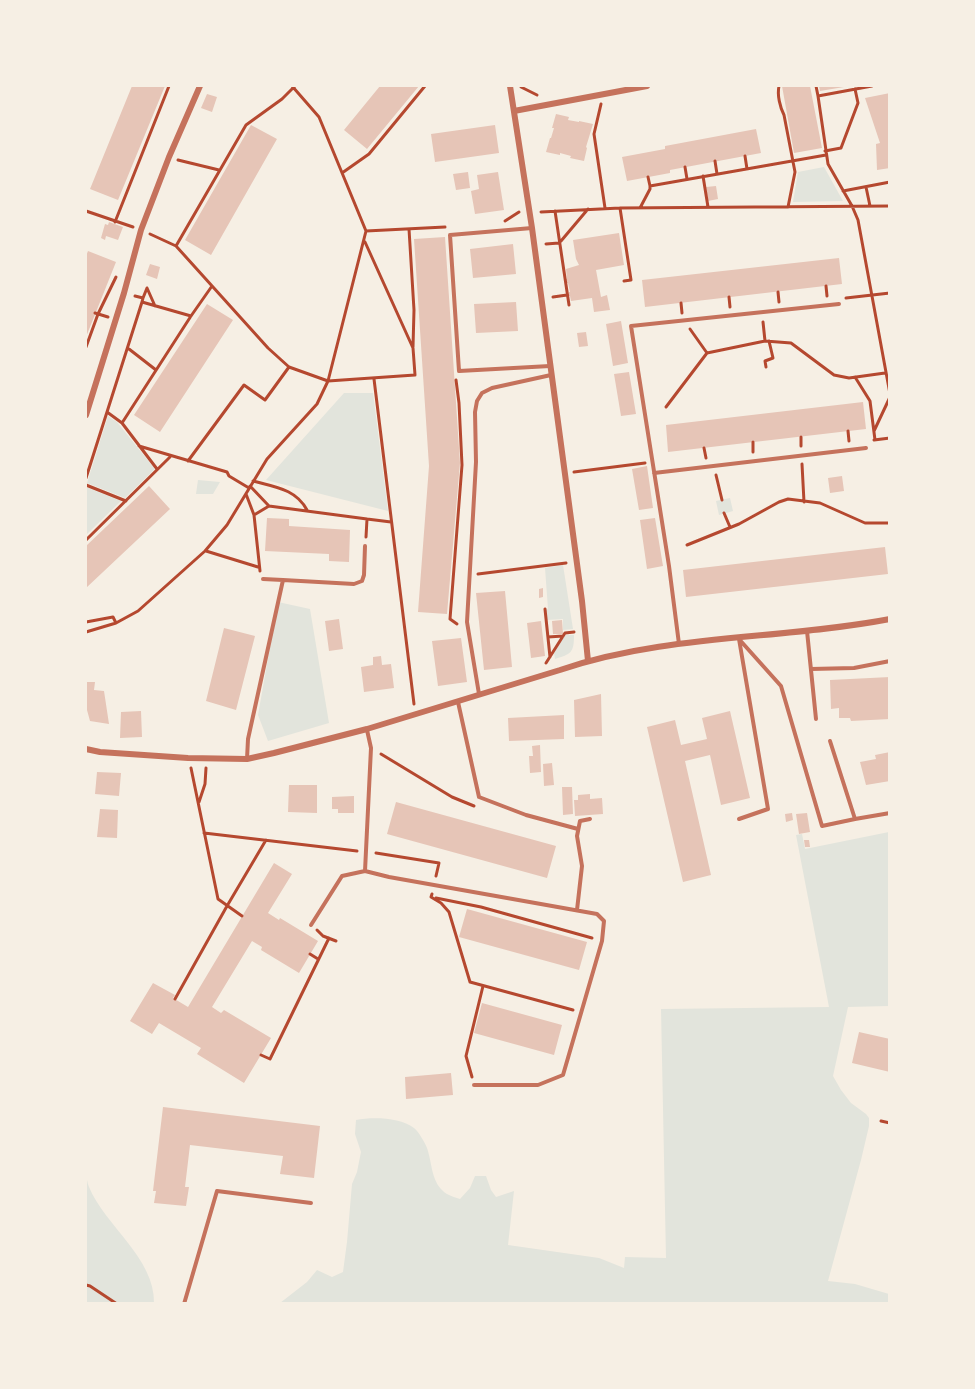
<!DOCTYPE html>
<html>
<head>
<meta charset="utf-8">
<style>
	body { margin:0 }
	#map { position:relative; width:975px; height:1389px; overflow:hidden; background:#f6efe4; font-family:"Fira Sans Condensed",sans-serif }
	canvas { display:block }
	.frame { position:absolute; inset:0; border:87px solid #f6efe4; pointer-events:none }
</style>
</head>
<body>
<div id="map">
<canvas width="975" height="1389"></canvas>
<div class="frame"></div>
</div>
<script>
const ctx = document.querySelector('canvas').getContext('2d');
ctx.lineJoin = 'round';
function paint(path, color) { ctx.fillStyle = color; ctx.fill(path, 'evenodd'); }
function stroke(path, color, width, dash) { ctx.strokeStyle = color; ctx.lineWidth = width; ctx.lineCap = dash ? 'butt' : 'round'; ctx.setLineDash(dash || []); ctx.stroke(path); }
const green = new Path2D(`
	M824,167L843,201L793,202L798,172Z
	M344,393H373L388,511L266,480Z
	M108,416L117,422L155,469L125,498L87,483Z
	M198,480L220,482L213,494H196Z
	M86,487L121,501L86,535V486Z
	M730,498L733,511L719,515L716,501Z
	M563,565L573,629L563,630V619L547,620L546,610L548,609L545,568Z
	M278,602L310,609L329,723L268,741L258,715Z
	M565,635H574C574,653 571,654 555,659L554,653Z
	M889,832V1006L848,1007L833,1076L841,1090L851,1103L866,1114L869,1118V1126L861,1160L828,1281L855,1284L889,1294V1303H280L307,1282L317,1270L332,1277L343,1272L347,1242L352,1184L357,1172L361,1152L355,1134L356,1120C372,1117 400,1117 414,1128C419,1132 425,1143 427,1148C432,1162 431,1180 443,1191C447,1195 454,1197 460,1199L470,1188L475,1176H486L491,1190L496,1197L514,1191L508,1245L599,1258L624,1268L625,1257L666,1258L661,1009L829,1007L796,835L802,834L805,849Z
	M86,1173C87,1178 87,1183 89,1187C105,1226 155,1258 154,1303H86Z`);
const building = new Path2D(`
	M132,86H165L118,200L90,189Z
	M380,86H419L367,149L344,130Z
	M782,86H810L822,148L794,153Z
	M819,86H844V87L820,91Z
	M890,93V168L877,170L876,144L880,143L865,98Z
	M207,94L217,97L212,112L201,108Z
	M556,114L569,117L568,120L579,122V121L593,124L586,147L587,148L584,161L570,158L571,156L560,153V155L546,152L550,138H551L554,128H552Z
	M251,125L277,139L211,255L185,240Z
	M495,125L499,153L435,162L431,134Z
	M756,129L761,153L670,170V173L627,181L622,157L665,149V146Z
	M468,172L470,188L456,190L453,174Z
	M498,172L504,210L475,214L471,191L479,189L477,175Z
	M716,186L718,199L708,201L706,187Z
	M109,222L123,227L118,240L106,236L105,240L101,238L105,224L108,225Z
	M619,233L624,265L596,270L601,297L607,295L610,310L594,312L592,298L571,301L570,296H569V292H570L568,283H567L566,279H567L566,269L579,265L576,259L573,240Z
	M445,237L460,463L447,614L418,612L429,466L414,239Z
	M513,244L516,274L473,278L470,249Z
	M88,251L116,262L86,337V256Z
	M839,258L842,284L645,307L642,280Z
	M150,264L160,267L157,279L146,275Z
	M516,302L518,331L476,333L474,304Z
	M207,304L233,320L160,432L134,415Z
	M621,321L628,363L613,366L606,324Z
	M586,332L588,346L579,347L577,333Z
	M629,372L636,414L621,416L614,374Z
	M863,402L866,429L668,452L666,425Z
	M647,466L653,508L639,510L632,469Z
	M842,476L844,491L830,493L828,478Z
	M149,486L170,509L86,588V546Z
	M267,518L289,519V526L350,530L349,562L329,561V554L265,551Z
	M655,518L663,566L647,569L640,520Z
	M885,547L888,574L686,597L683,570Z
	M543,588V597L539,598V589Z
	M505,591L512,667L484,670L476,593Z
	M339,619L343,649L329,651L325,621Z
	M562,620L563,634H553L552,621Z
	M541,621L545,656L531,658L527,623Z
	M224,628L255,636L236,710L206,701Z
	M461,638L467,682L438,686L432,641Z
	M381,656L382,665L391,664L394,688L364,692L361,667L373,665V657Z
	M890,677V719L851,721L850,718H839V708L831,709L830,680Z
	M86,682H95L94,690L104,691L109,724L90,721L87,710H86Z
	M601,694L602,736L575,737L574,700Z
	M141,711L142,737L120,738L121,712Z
	M730,711L750,798L721,805L710,755L685,761L711,875L683,882L647,727L675,720L681,745L707,739L702,718Z
	M564,715V739L509,741L508,718Z
	M540,745L541,772L530,773L529,756H533L532,746Z
	M890,752V781L866,785L860,762L876,759L875,755Z
	M552,763L554,785L544,786L543,764Z
	M97,772L121,773L119,796L95,794Z
	M289,785H317V813L288,812Z
	M562,787H572L573,814L563,815Z
	M590,794V799L602,798L603,814L575,816L574,800H578V795Z
	M354,796V813H338V809H332V797Z
	M396,802L556,846L547,878L387,834Z
	M100,809L118,810L117,838L97,837Z
	M792,813L793,820L786,822L785,814Z
	M807,813L810,832L799,834L796,814Z
	M804,840H809L810,847H805Z
	M274,863L292,874L268,913L279,920L280,918L318,941L299,973L261,950L262,947L252,941L212,1007L221,1013L224,1010L271,1038L244,1083L197,1054L201,1048L159,1023L152,1034L130,1021L153,983L175,995L173,998L188,1007Z
	M467,909L587,942L579,970L459,937Z
	M482,1003L562,1025L554,1055L474,1033Z
	M859,1032L890,1039V1072L852,1063Z
	M451,1073L453,1095L406,1099L405,1077Z
	M163,1107L320,1126L314,1178L280,1174L283,1156L190,1145L185,1187H189L186,1206L154,1203L156,1191H153Z`);
const path = new Path2D(`
	M779,86C777,95 780,107 784,115L795,172L788,207
	M816,86L818,96
	M872,86L818,96L828,164L852,206L858,220L890,394
	M521,87L537,95
	M601,104L594,134L605,208
	M825,151L841,148L858,103L855,89
	M745,156L747,169
	M178,160L219,170
	M715,161L717,174
	M685,167L687,179
	M342,173L369,154L425,86
	M703,176L708,207
	M648,177L650,186
	M866,187L870,206
	M843,191L890,182
	M620,208L631,280L624,281
	M640,208L650,189V186L826,155
	M86,211L133,227
	M555,211L569,305
	M541,212L620,208L890,206
	M505,221L519,212
	M115,222L169,86
	M409,229L414,310L413,347
	M366,231L445,227
	M150,234L176,246L268,348L289,367L328,381L415,375L413,348L365,242
	M546,244L559,243L561,241L588,209
	M176,246L246,125L282,99L295,86
	M826,286L827,296
	M778,292L779,302
	M135,296L143,298L142,302L191,316
	M553,297L567,295
	M729,297L730,307
	M143,298L147,288L155,306
	M846,298L890,293
	M681,303L682,313
	M95,313L108,317
	M763,322L765,341
	M690,329L707,353
	M86,347L98,314L116,277
	M129,349L156,370
	M766,367L765,361L773,358L769,341
	M855,377L870,401L875,440
	M374,379L414,704
	M456,380L459,403L462,465L450,619L457,624
	M666,407L707,353L765,341L791,343L834,375L849,378L885,373
	M107,412L122,423L157,469
	M122,423L191,316L212,286
	M848,431L849,441
	M874,431L890,397
	M801,437V446
	M874,440L890,438
	M753,442V452
	M139,446L227,472L229,476L249,488
	M704,448L706,458
	M188,461L244,385L265,400L289,367
	M802,464L804,502
	M574,472L645,463
	M716,475L722,500
	M86,478L142,302
	M253,481C275,487 296,489 307,510
	M86,485L126,501
	M250,486L269,506
	M246,494L254,515
	M724,513L730,527
	M367,519L391,522
	M86,540L170,457
	M687,545L739,524L779,502L788,499L820,503L865,523H890
	M206,551L258,567
	M260,571L254,515L269,506L367,519L366,537
	M478,574L566,563
	M545,609L550,657
	M86,622L113,617L116,623
	M86,632L116,623L138,611L205,551L227,525L267,459L317,404L328,381L366,231L319,117L292,86
	M548,637L563,636
	M546,663L565,633L574,632
	M381,754L452,797L474,806
	M191,768L218,899L242,916
	M199,802L205,784L206,768
	M204,833L357,851
	M376,853L439,863L436,876
	M432,894L431,897L441,903L449,912L470,982L573,1010
	M436,898L481,907L592,938
	M317,930L323,936L336,941
	M310,954L318,959
	M175,999L227,906L266,840
	M261,1055L270,1059L329,938
	M472,1077L466,1056L483,986
	M881,1121L890,1123
	M86,1285L90,1286L117,1304`);
const service = new Path2D(`
	M532,228L450,235L459,371L550,366
	M654,473L866,448
	M263,579L283,580
	M807,631L816,719
	M738,638L781,686L822,826L855,819L830,741
	M739,639L768,809L739,819
	M679,644L669,566L631,326L839,304
	M811,669L854,668L890,661
	M479,694L467,622L476,462L475,412L477,401L482,393L492,388L551,375
	M458,702L479,797L526,815L578,829
	M367,730L371,748L365,871L389,877L597,914L604,921L602,941L563,1075L538,1085H474
	M247,759L248,739L283,580L354,584L362,581L364,575L365,546
	M855,819L890,813
	M577,910L582,866L577,836L580,821L590,819
	M311,925L342,876L365,871
	M184,1304L217,1191L311,1203`);
const minor = new Path2D(`
	M510,86L532,228L582,601L588,661
	M514,111L647,86
	M86,415L124,293L141,230L169,157L200,86
	M86,749L100,752L188,758L247,759L274,753L367,729L560,670C666,634 780,640 890,619`);
paint(green, '#e2e4dc');
paint(building, '#e6c5b7');
stroke(path, '#b5482f', 3);
stroke(service, '#c5725c', 4);
stroke(minor, '#c5725c', 6);
</script>
</body>
</html>
